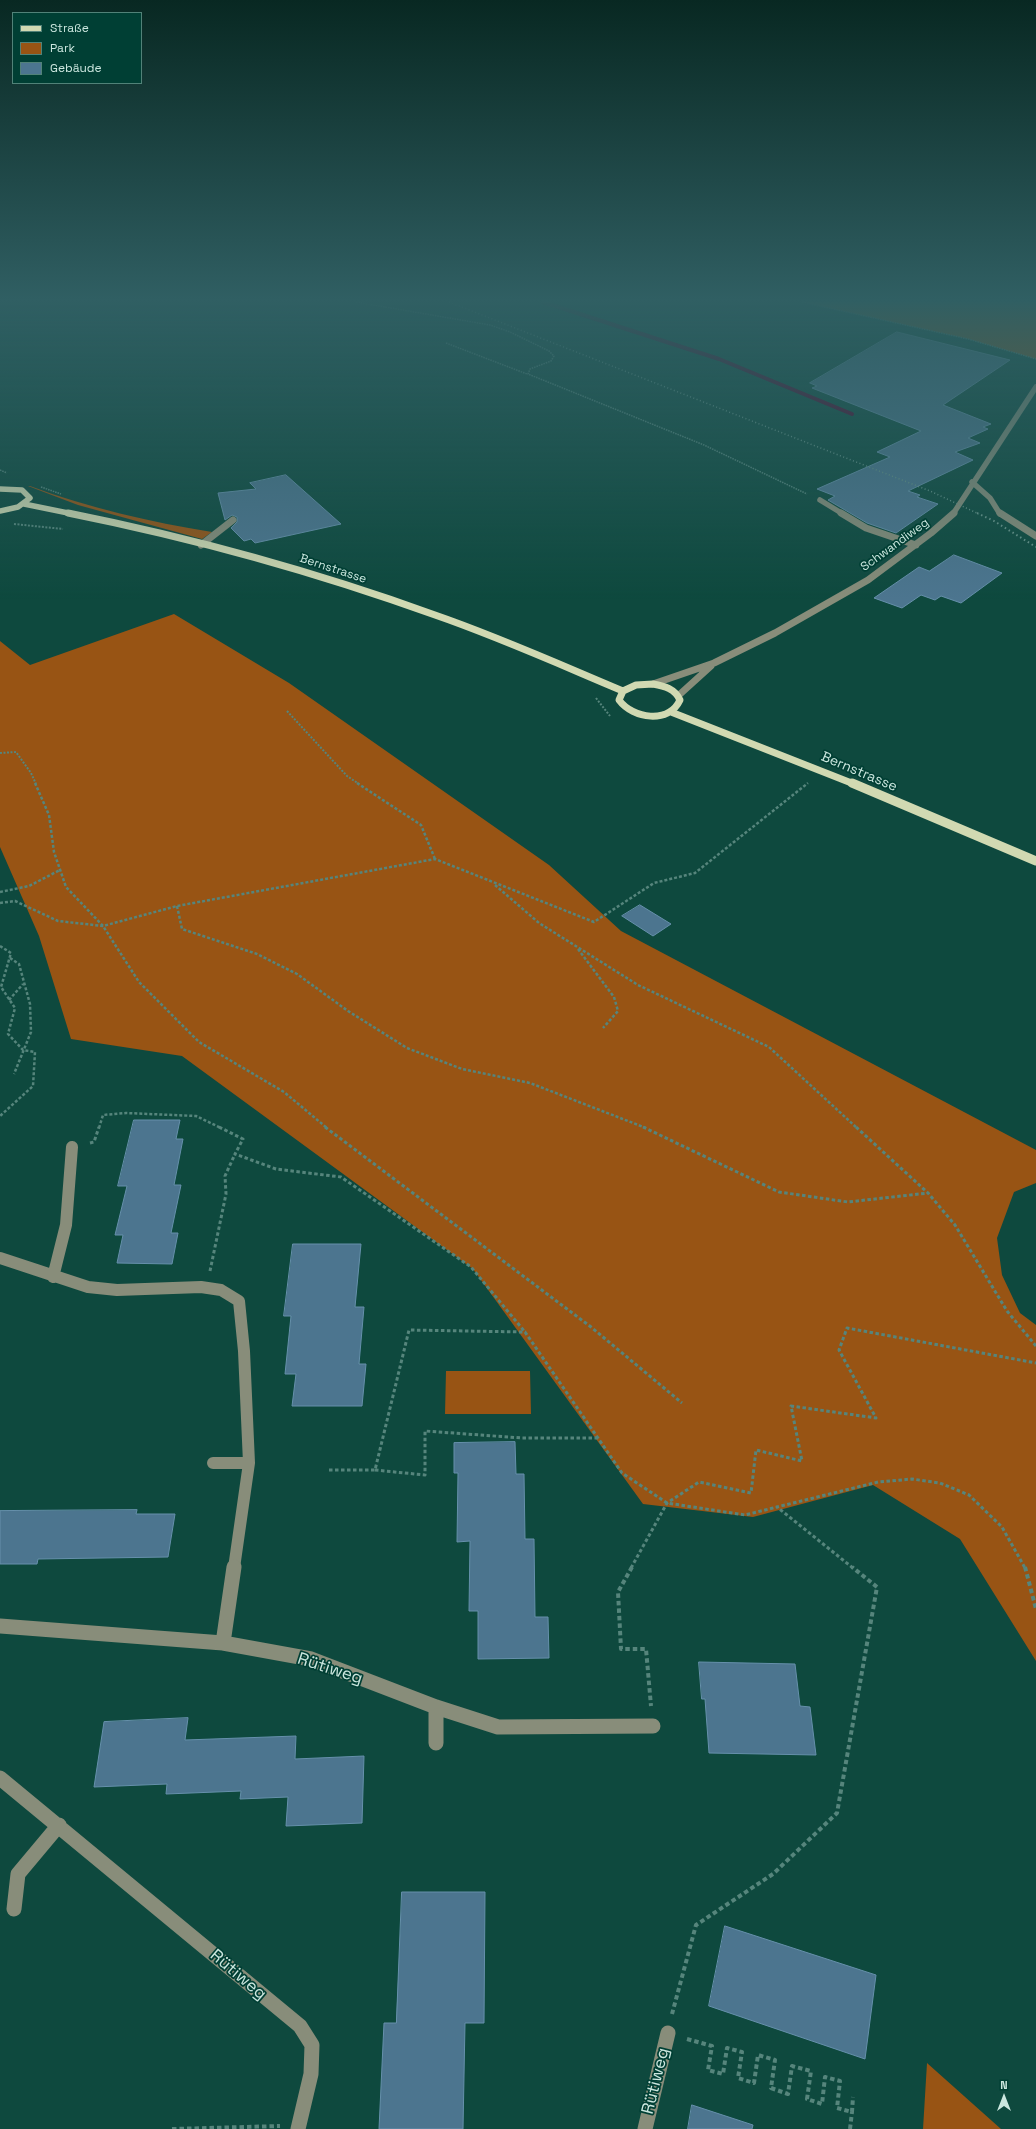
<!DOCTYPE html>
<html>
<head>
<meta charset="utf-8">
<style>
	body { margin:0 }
	#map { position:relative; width:1036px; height:2129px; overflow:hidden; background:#0e493e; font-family:"Space Grotesk",sans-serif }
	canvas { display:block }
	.legend { position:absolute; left:12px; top:12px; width:130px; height:72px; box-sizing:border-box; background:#003f34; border:1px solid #518278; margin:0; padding:5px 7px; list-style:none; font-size:12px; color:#cbe7df }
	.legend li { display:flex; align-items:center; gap:8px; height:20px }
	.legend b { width:20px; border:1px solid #518278 }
	.north { position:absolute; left:984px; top:2077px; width:40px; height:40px; -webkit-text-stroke:3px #003f34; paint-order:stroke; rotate:0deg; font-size:11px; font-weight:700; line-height:16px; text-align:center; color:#cbe7df }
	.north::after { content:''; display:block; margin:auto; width:14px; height:18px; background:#cbe7df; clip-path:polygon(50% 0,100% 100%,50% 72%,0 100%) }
</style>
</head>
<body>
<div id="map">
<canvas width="1036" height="2129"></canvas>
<ul class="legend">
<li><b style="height:5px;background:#d1d9b2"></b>Straße</li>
<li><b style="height:11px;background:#985414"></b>Park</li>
<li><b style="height:11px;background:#4c758f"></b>Gebäude</li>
</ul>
<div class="north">N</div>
</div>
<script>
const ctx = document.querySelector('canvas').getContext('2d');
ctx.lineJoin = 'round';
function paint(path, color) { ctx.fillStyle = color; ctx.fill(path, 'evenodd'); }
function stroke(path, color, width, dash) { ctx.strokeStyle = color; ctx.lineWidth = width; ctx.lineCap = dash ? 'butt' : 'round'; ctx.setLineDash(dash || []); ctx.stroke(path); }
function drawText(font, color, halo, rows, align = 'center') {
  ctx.font = font + ' "Space Grotesk",sans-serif'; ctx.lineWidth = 3.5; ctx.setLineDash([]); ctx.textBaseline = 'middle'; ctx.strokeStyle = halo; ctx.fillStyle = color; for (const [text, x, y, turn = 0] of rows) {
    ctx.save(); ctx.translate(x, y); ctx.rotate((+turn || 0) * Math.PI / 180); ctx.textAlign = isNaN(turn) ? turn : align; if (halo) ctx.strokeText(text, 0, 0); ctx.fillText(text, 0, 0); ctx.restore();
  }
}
const green = new Path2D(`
	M802,302H1036V359L968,339Z
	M28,486H30C89,508 150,522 212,532L202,539L78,505Z
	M174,614L289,683L549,865L621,931L1036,1150V1183L1014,1192L997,1238L1002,1275L1020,1313L1036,1325V1661L960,1539L873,1485L753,1517L643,1504L473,1269L182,1056L71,1039L39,936L0,847V641L30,665Z
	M446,1371H530L531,1414H445Z
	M927,2063L1001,2129H923Z`);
const stream = new Path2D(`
	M543,302L719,359L852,414`);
const building = new Path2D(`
	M897,332L1010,360L943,405L991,424L983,427L988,429L968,438L980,443L955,452L973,460L908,491L920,495L917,497L938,504L896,533L867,523L828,500L835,496L817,489L890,457L877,452L921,431L812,388L817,386L810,383Z
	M286,475L341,524L255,543L251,539L244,541L231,528L237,522V517L232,515L225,520L218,493L256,489L250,483Z
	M954,555L1002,573L961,603L941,596L935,600L921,595L902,608L874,598L919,567L929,571Z
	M640,905L671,924L653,936L622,916Z
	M134,1120H180L176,1139H183L174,1185H181L171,1233H178L172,1264L117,1263L123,1235H115L127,1186H118Z
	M293,1244H361L355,1307H364L359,1364H366L362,1406H292L296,1374H285L291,1316H284Z
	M515,1442L516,1474H524L525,1539H534L535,1617H548L549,1658L478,1659V1611H469L470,1541L457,1542L458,1473H454V1443Z
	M137,1510L136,1514H175L168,1557L38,1559L37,1564H0V1511Z
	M699,1662L795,1664L800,1706L810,1707L816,1755L709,1753L705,1699H702Z
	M188,1718L185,1740L296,1736L295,1759L364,1756L362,1823L286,1826L288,1797L240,1799L241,1791L166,1794L167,1784L94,1787L104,1722Z
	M402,1892H485L484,2023H465L463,2129H379L384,2023H396Z
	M725,1926L876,1975L865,2059L709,2006Z
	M692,2105L753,2125L752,2129H688Z`);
const pathFar4 = new Path2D(`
	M356,302L490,325L510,332L549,351L554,356L551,361L530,369L528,374L704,445L807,494
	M802,302L968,339L1036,359
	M446,343L527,374
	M0,470L7,473
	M41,487L61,494`);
const pathFar3 = new Path2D(`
	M14,524L63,529
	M596,698L610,716
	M287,711L347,776L359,784
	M0,753L16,752L31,773L36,784`);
const pathFar2 = new Path2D(`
	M35,783L49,815L54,852L66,887L103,926L139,982L199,1042L284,1092L327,1128
	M357,783L421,825L435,859
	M495,885L539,923L638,985L769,1047L857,1128
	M0,892L29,886L60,870
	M0,903L15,901L58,921L103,926L177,906L435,859L594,922L654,883L695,873L808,783
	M177,906L182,929L257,954L297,974L348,1011L407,1048L462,1069L530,1083L646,1128
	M0,946L11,953L1,987L15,1008L8,1034L23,1050L35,1052L33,1086L0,1116
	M578,949L614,997L618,1011L603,1028
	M10,958L19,964L30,1004L31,1032L14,1074
	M9,1000L23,984
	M99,1128L103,1115L126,1113L196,1116L221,1128`);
const pathFar1 = new Path2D(`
	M219,1127L243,1139L235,1154L276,1169L341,1177L471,1267L525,1332
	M325,1127L591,1327L682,1403
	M643,1127L779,1192L848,1202L928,1193
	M856,1127L928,1193L955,1225L1007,1311L1036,1346
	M90,1143L94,1142L99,1127
	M210,1271L226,1194L225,1176L235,1154
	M329,1470H375L409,1330L525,1332L622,1473L667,1503L745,1515L777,1507
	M375,1470L425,1475V1431L522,1438H598
	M631,1568L667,1503L699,1482L751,1493L756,1450L802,1461L791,1406L876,1418L839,1350L847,1328L1036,1363
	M853,1568L777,1507L878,1482L912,1479L940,1483L969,1495L1002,1527L1025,1568`);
const path = new Path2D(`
	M632,1567L618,1592L621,1649H646L651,1706
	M1025,1567L1036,1609
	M672,2014L696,1925L773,1874L837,1813L877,1587L852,1567
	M687,2039L712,2046L708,2070L723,2074L727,2048L742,2052L738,2078L754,2083L758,2055L775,2060L771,2088L788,2094L792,2066L811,2071L807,2099L822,2104L825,2077L840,2081L837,2108L852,2112L853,2097
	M172,2129L280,2126
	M850,2129L852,2112`);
const minorFar3 = new Path2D(`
	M972,482L990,498L1000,514
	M820,500L843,514
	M953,514L1036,387`);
const minorFar2 = new Path2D(`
	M841,513L866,528L916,545
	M1000,513L1036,536
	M201,545L233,520
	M653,684L714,663L775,633L868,580L931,533L954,513
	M679,695L711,666`);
const minorFar1 = new Path2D(`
	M0,1258L88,1287L117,1290L201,1287L221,1290L239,1301L244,1351L249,1463L234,1568
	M53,1277L66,1225L72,1147
	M213,1463H249`);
const minor = new Path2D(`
	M0,1626L223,1643L311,1659L436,1707L498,1727L653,1726
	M223,1643L234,1567
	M436,1707V1743
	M0,1778L300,2026L312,2045L311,2074L298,2129
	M14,1909L18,1874L59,1825
	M645,2129L668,2033`);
const majorFar2 = new Path2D(`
	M0,489L22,490L30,498L18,507L0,511
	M24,504L73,514`);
const majorFar1 = new Path2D(`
	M68,513C193,538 316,572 435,615C499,637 561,665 623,691
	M653,684C665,686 675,689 680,700C669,724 633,719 619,700L623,691L636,685Z
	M671,712L854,784`);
const major = new Path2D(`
	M852,783L1036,861`);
const railFar1 = new Path2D(`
	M449,302L930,491L979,514`);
const rail = new Path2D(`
	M977,513L994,521L1036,547`);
const farStreetnames = [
	["Schwandiweg",895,545,-36],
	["Bernstrasse",333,569,18]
];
const streetNames = [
	["Bernstrasse",859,772,23]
];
const nearStreetnames = [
	["Rütiweg",330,1669,18],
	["Rütiweg",238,1975,40],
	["Rütiweg",656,2081,-76]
];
paint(green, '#985414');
stroke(stream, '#52002a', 4);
paint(building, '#4c758f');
stroke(building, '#6690ab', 1);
stroke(pathFar4, '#56857c', 1.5, [1.5, 1]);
stroke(pathFar3, '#56857c', 2, [2, 1.5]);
stroke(pathFar2, '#56857c', 2.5, [3, 2]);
stroke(pathFar1, '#56857c', 3, [3.5, 2.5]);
stroke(path, '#56857c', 4, [4.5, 3]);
stroke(minorFar3, '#888d7a', 5.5);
stroke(minorFar2, '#888d7a', 7);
stroke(minorFar1, '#888d7a', 12);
stroke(minor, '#888d7a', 15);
stroke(majorFar2, '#d1d9b2', 5.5);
stroke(majorFar1, '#d1d9b2', 7);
stroke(major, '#d1d9b2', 9);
stroke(railFar1, '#69958b', 1.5, [1, 2.5]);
stroke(rail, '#69958b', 2, [1.5, 3]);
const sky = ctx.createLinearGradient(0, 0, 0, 600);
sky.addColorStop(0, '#082822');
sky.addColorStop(0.5, '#305f63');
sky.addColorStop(1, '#305f6300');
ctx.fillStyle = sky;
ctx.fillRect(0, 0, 1036, 600);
drawText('12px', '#cbe7df', '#003f34', farStreetnames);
drawText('14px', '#cbe7df', '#003f34', streetNames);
drawText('17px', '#cbe7df', '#003f34', nearStreetnames);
</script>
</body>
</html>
